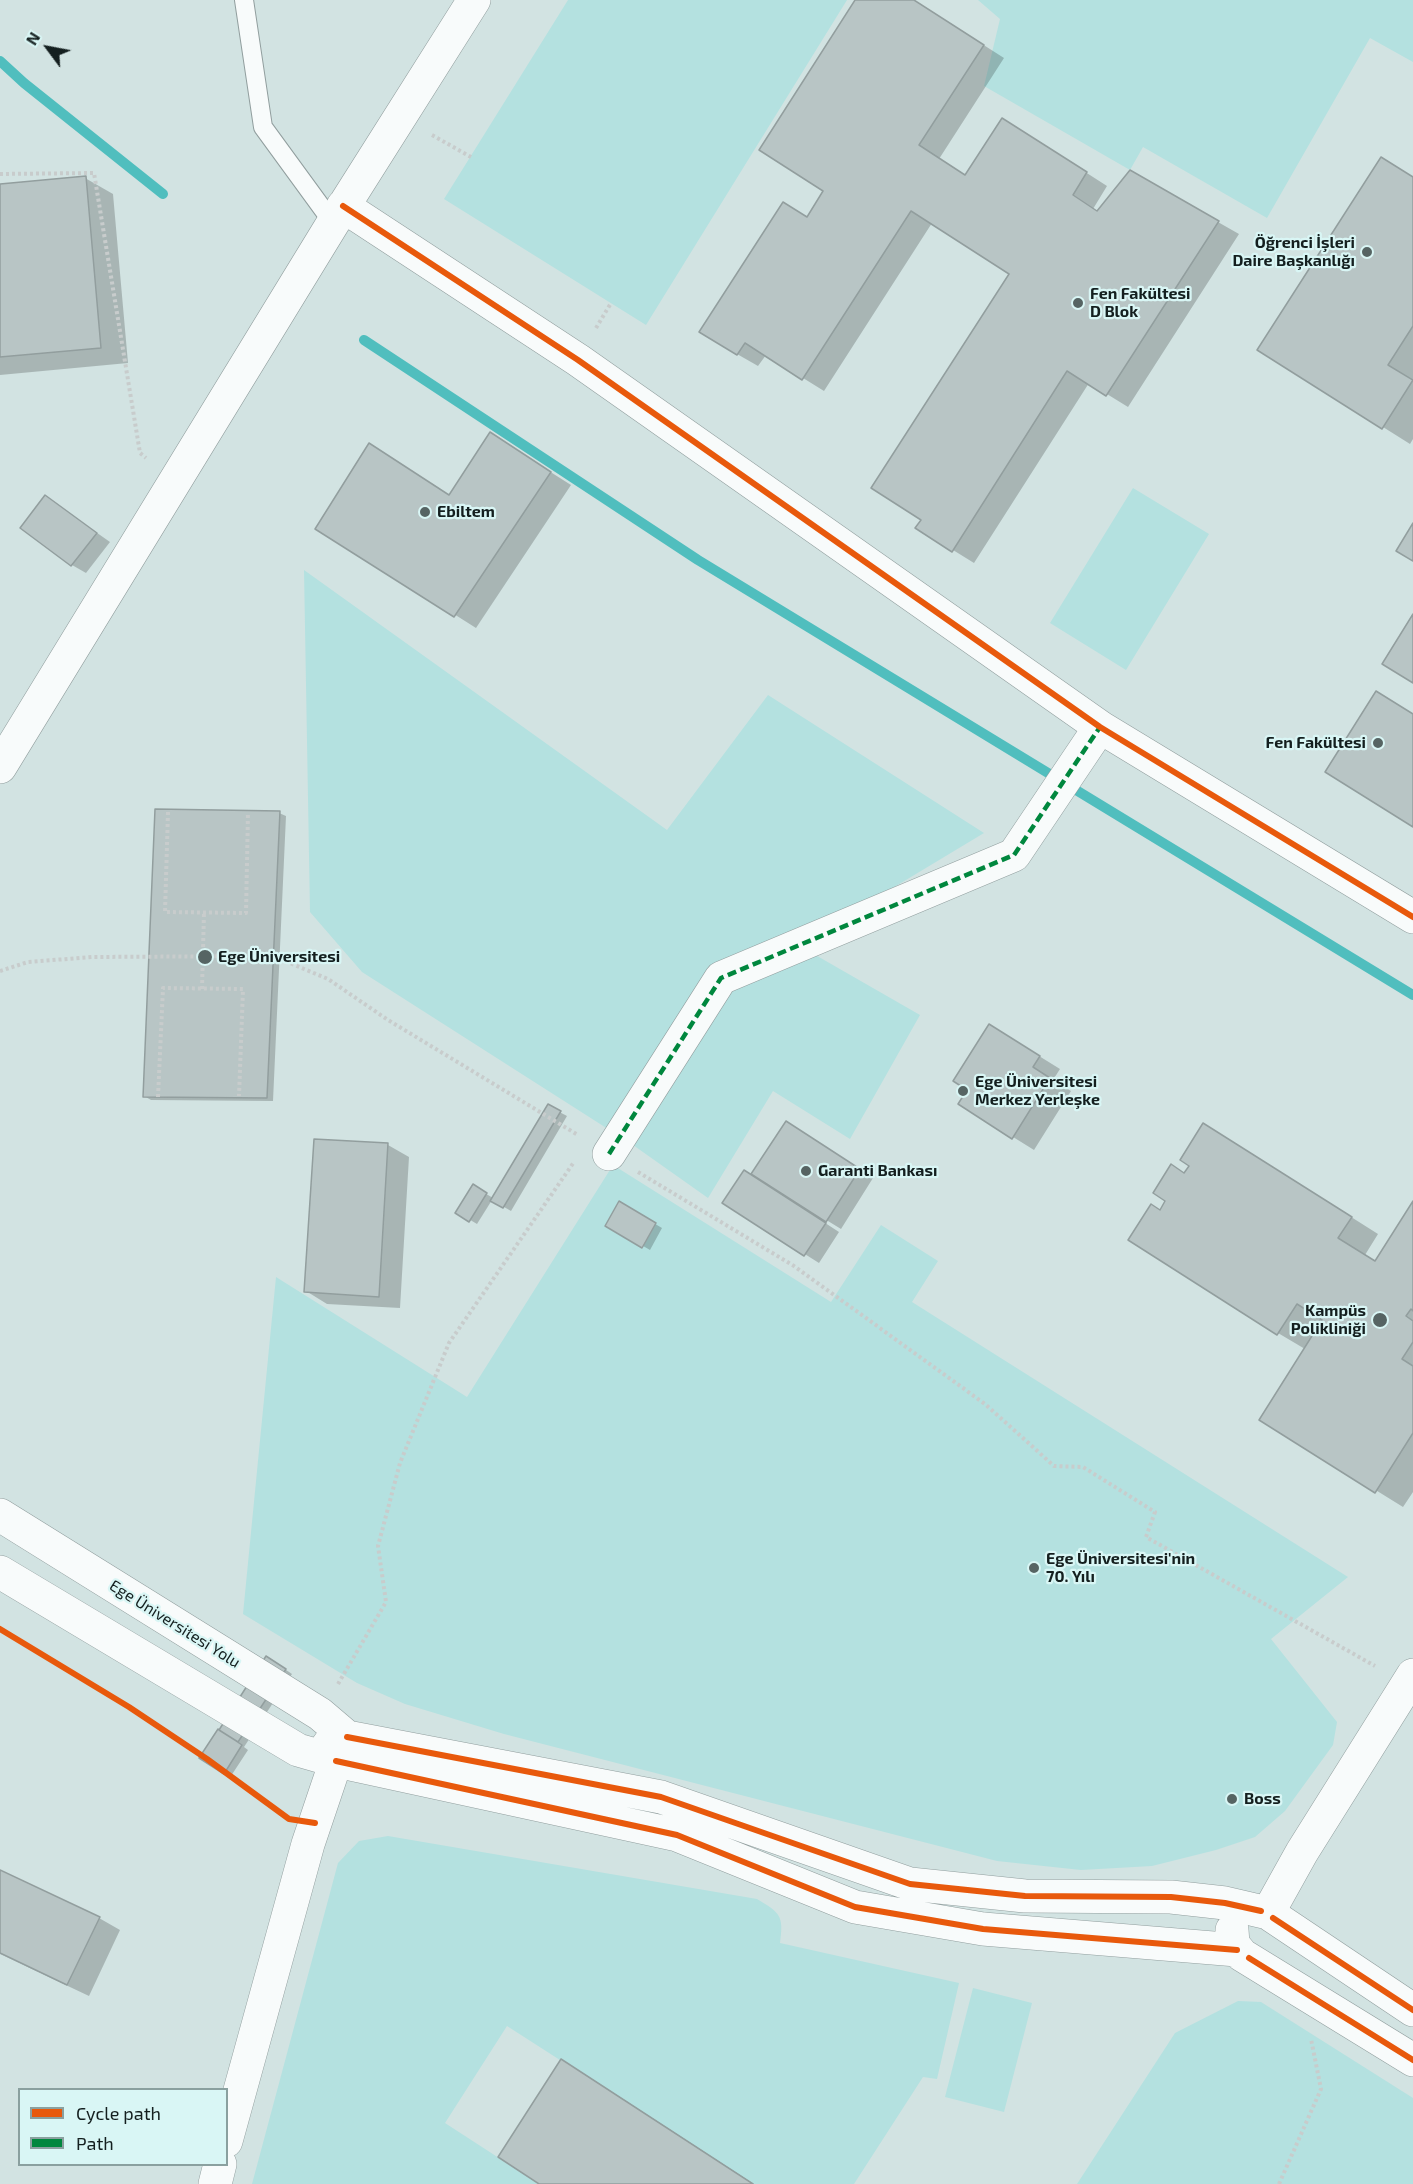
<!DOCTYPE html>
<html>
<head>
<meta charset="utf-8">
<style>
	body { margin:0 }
	#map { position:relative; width:1413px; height:2184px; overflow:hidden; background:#d2e3e2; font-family:"Exo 2",sans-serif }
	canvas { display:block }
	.legend { position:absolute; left:18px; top:2088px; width:210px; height:78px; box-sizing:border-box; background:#d9f6f5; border:2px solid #8aa09f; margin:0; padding:8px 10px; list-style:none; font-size:18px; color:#141f1f }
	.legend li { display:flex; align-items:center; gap:12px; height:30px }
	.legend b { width:30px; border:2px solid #8aa09f }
	.north { position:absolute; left:18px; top:18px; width:60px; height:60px; -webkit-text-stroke:4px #d9f6f5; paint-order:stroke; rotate:302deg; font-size:16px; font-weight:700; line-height:24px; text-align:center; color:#141f1f }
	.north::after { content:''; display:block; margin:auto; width:21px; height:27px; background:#141f1f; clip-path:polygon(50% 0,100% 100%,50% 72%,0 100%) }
</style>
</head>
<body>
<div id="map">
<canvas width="1413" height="2184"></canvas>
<ul class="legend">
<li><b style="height:8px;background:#e8590c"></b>Cycle path</li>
<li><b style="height:8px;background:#00873e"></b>Path</li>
</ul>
<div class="north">N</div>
</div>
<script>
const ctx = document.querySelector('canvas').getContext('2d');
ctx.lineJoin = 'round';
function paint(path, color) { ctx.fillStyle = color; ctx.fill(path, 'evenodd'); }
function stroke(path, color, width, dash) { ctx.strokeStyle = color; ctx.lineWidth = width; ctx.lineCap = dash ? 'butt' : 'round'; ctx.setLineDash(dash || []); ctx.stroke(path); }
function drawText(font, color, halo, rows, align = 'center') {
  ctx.font = font + ' "Exo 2",sans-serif'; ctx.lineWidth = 4.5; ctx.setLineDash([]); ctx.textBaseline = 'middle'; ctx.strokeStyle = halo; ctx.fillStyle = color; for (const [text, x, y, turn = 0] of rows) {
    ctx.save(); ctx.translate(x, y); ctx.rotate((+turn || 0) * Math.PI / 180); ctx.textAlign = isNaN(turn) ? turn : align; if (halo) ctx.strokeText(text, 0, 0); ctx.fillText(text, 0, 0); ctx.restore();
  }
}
const green = new Path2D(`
	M568,0H847L646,325L444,199Z
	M978,0H1413V62L1370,38L1267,218L1143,147L1130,170L984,86L1000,19Z
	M1133,488L1209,534L1126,670L1050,623Z
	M304,570L667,830L768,695L984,833L798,945L920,1015L850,1139L773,1091L708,1198L633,1145L362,972L310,912Z
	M613,1165L831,1302L881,1225L938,1261L912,1302L1348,1577L1271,1639L1337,1722L1333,1745L1285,1811L1255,1837L1216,1850L1152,1866L1081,1870L997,1861L504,1734L405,1704L357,1683L243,1614L276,1277L467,1397Z
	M388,1836L757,1899C780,1913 784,1915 780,1943L959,1983L937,2079L923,2077L854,2184H753L507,2026L445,2123L539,2184H252L338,1863L359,1841Z
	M973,1988L1032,2003L1004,2112L945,2097Z
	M1238,2001L1261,2002L1413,2098V2184H1077L1175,2033Z`);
const shadow = new Path2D(`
	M857,0H913L1004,58L939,159L966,176L1023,132L1107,186L1093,209L1098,212L1130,172L1239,234L1128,407L1089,383L974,563L953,550L923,520L1011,273L932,223L824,391L766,355L758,366L737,354L808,218L825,191Z
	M1413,177V439L1410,444L1259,349Z
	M85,178L113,194L128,363L0,375V186Z
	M511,447L571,485L476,628L318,528L450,496Z
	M46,497L110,542L86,573L72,565L23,528Z
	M279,813L286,816L273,1101L151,1100L144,1096Z
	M1010,1038L1060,1069L1053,1080L1071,1091L1034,1150L960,1104Z
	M548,1106L567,1116L511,1211L492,1200L477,1224L457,1212L473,1186L493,1198Z
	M787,1123L873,1178L841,1229L797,1202L796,1204L839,1232L819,1263L724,1203L752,1176Z
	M1231,1141L1378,1234L1365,1255L1376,1262L1413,1204V1492L1403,1507L1261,1419L1305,1349L1278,1333L1161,1211L1185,1175Z
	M388,1145L409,1157L400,1308L327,1304L306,1291Z
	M620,1203L662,1228L650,1250L607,1225Z
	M273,1661L292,1674L244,1747L248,1750L231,1776L201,1757Z
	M0,1872L99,1918L120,1930L89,1996L0,1954Z
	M562,2061L589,2077L754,2184H542Z`);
const stream = new Path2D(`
	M0,61L24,83L163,194
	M364,340L698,560L1413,995`);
const building = new Path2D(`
	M855,0H914L984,45L919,145L965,175L1002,118L1087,172L1073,195L1097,211L1130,170L1219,221L1106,396L1067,371L952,552L915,528L921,520L871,488L1009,274L911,211L802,380L745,343L737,355L699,332L783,202L807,217L823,191L759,150Z
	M1381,157L1413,177V326L1388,365L1413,380L1382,429L1257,350Z
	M86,176L101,348L0,357V184Z
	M490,432L551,472L454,617L315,529L369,443L449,495Z
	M45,495L97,533L71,566L20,528Z
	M1413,523V561L1396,551Z
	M1413,614V683L1382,664Z
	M1376,691L1413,714V827L1325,772Z
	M155,809L280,811L267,1098L143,1097Z
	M989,1024L1040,1056L1033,1067L1050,1078L1012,1139L958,1104L967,1090L953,1081Z
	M548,1104L561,1111L503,1208L490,1201Z
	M786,1121L860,1169L826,1222L751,1174Z
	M1203,1123L1352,1217L1338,1238L1375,1261L1413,1201V1311L1411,1309L1406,1316L1413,1321V1342L1402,1359L1413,1366V1433L1375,1493L1259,1420L1322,1320L1297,1304L1277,1335L1128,1240L1151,1204L1160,1210L1165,1201L1153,1193L1171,1164L1184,1173L1189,1166L1180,1160Z
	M314,1139L388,1143L379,1297L304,1292Z
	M744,1170L826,1223L804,1256L722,1203Z
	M473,1184L487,1193L469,1222L455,1213Z
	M619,1201L656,1223L642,1248L605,1226Z
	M266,1656L286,1669L238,1742L219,1730Z
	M218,1729L242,1745L224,1774L199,1758Z
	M0,1870L100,1917L67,1985L0,1953Z
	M561,2059L753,2184H539L498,2157Z`);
const path = new Path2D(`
	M432,135L471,157
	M0,174L94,173L140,453L146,458
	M596,328L611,303
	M168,812L165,912L246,913L248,812
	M0,971L28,962L92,957L273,956L328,979L388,1020L578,1135
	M202,989L204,912
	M158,1097L163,988L243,989L239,1096
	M638,1172L794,1266L985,1404L1054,1466L1083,1467L1155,1512L1146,1537L1375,1666
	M338,1684L386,1602L378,1546L400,1463L449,1343L574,1162
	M1279,2184L1321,2089L1311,2039`);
const lane = new Path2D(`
	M244,0L263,127L333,223`);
const street = new Path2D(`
	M343,206L578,360L1100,727L1413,917
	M0,767L333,223L474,0
	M609,1154L721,978L1014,855L1100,727
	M0,1515L320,1714L347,1737C370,1754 331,1778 327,1747L334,1737H347L661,1797L910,1884L1025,1896L1171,1897L1225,1903L1268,1913L1413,2010
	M0,1572L298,1750L336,1761L677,1835L855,1907L983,1929L1237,1950
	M1268,1913L1302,1852L1413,1675
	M1232,1930L1233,1944L1242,1955L1413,2060
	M226,2141L308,1844L336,1761
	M215,2184L220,2164`);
const quiet = new Path2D(`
	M609,1154L721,978L1014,855L1100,727`);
const cycleway = new Path2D(`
	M343,206L578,360L1100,727L1413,917
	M0,1629L129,1707L207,1759L289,1819L315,1823
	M347,1737L661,1797L910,1884L1025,1896L1171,1897L1225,1903L1261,1911
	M336,1761L677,1835L855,1907L983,1929L1237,1950
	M1273,1918L1413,2010
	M1249,1958L1413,2060`);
const markers = [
	[1367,252,6,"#566463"],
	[1078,303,6,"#566463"],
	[425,512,6,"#566463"],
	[1378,743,6,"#566463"],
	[205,957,8,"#566463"],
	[963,1091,6,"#566463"],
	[806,1171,6,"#566463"],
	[1380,1320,8,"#566463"],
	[1034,1568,6,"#566463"],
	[1232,1799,6,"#566463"]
];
const poiNames = [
	["Öğrenci İşleri",1355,243,"right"],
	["Daire Başkanlığı",1355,261,"right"],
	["Fen Fakültesi",1090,294],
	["D Blok",1090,312],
	["Ebiltem",437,512],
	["Fen Fakültesi",1366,743,"right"],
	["Ege Üniversitesi",218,957],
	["Ege Üniversitesi",975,1082],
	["Merkez Yerleşke",975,1100],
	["Garanti Bankası",818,1171],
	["Kampüs",1366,1311,"right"],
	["Polikliniği",1366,1329,"right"],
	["Ege Üniversitesi'nin",1046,1559],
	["70. Yılı",1046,1577],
	["Boss",1244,1799]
];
const streetNames = [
	["Ege Üniversitesi Yolu",175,1624,32]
];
paint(green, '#b4e1e0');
paint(shadow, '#0003');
stroke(stream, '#50bebe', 10);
paint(building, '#b8c5c5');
stroke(building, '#929e9e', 1.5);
stroke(lane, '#919e9e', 20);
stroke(street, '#919e9e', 34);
stroke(path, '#c8cccc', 4, [3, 3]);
stroke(lane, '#f8fbfb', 18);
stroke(street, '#f8fbfb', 33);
stroke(quiet, '#00873e', 4.5, [9, 4.5]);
stroke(cycleway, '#e8590c', 6);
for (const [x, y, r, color] of markers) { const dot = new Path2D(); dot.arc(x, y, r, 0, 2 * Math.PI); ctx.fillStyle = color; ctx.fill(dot); stroke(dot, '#d9f6f5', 2); }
drawText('bold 16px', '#141f1f', '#d9f6f5', poiNames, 'left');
drawText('16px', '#141f1f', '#d9f6f5', streetNames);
</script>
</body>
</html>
